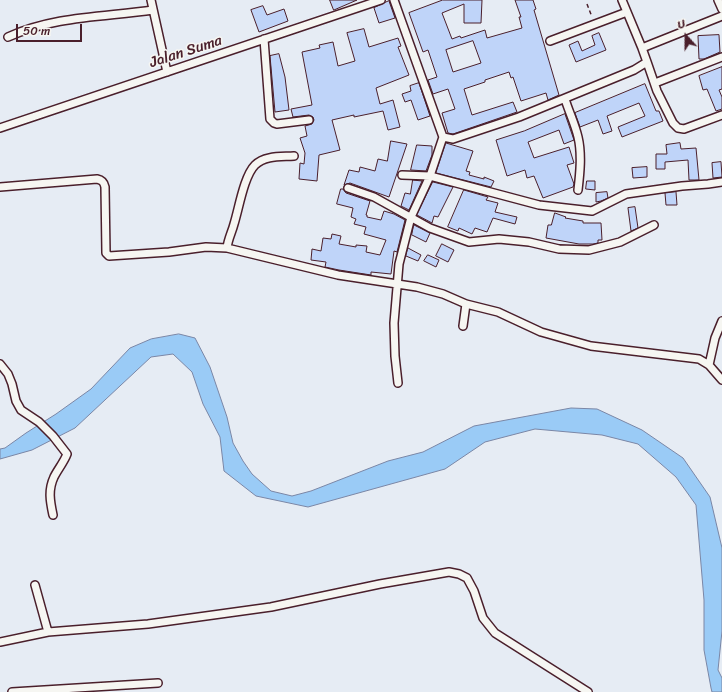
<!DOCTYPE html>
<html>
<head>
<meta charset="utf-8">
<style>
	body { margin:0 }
	#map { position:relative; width:722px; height:692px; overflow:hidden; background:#e6ecf4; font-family:Sriracha,sans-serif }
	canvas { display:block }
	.north { position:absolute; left:666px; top:16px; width:40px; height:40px; -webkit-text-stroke:3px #f6f6f2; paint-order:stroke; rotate:339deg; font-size:11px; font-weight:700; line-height:16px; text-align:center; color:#4a1f2b }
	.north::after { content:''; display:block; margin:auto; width:14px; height:18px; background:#4a1f2b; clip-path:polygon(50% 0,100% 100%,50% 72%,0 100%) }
	.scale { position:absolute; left:16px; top:24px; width:66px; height:18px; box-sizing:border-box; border:2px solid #4a1f2b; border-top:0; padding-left:5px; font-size:12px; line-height:14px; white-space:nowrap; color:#4a1f2b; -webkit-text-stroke:3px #f6f6f2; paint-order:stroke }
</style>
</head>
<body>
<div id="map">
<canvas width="722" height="692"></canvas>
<div class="north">U</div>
<div class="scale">50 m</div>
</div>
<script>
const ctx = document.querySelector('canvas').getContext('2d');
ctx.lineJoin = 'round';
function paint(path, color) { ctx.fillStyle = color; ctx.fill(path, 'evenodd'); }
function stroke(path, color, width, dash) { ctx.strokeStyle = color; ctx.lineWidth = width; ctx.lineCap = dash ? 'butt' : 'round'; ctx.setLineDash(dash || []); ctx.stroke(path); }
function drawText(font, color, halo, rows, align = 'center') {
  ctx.font = font + ' Sriracha,sans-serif'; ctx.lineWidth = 3; ctx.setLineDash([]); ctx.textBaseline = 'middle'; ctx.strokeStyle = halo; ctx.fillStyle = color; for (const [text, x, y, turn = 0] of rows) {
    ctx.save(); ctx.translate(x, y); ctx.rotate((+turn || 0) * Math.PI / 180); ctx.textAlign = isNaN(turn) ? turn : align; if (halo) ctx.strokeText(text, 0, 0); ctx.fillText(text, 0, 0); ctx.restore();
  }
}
const water = new Path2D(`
	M179,334L195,338L210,367L227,417L233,443L243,461L252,474L271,491L292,496L311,491L388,461L423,452L474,426L571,408L597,409L642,430L683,458L710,497L722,548V631L718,670L722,678V692H712L711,688L704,650V600L696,505L676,477L638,444L602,435L535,429L485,442L445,469L308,507L256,496L224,471L220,437L203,404L192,372L173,354L151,357L75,428L32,450L0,459V449L5,448L26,433L56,414L91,389L130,348L151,339Z`);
const building = new Path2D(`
	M330,0H357L334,10Z
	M443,0H482L481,23H464V4L442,13L452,39L460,36L461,38L485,30L487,38L522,28L519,17H521L515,0H533L536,9L534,10L559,95L548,100L546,93L521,101L513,77L511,78L509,72L485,80V82L464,89L472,115L513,102L517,112L453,134L448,133L442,113L455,109L448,89L433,94L428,80L437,77L428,50L423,52L409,13ZM473,41L481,63L453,72L446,50Z
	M389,1L395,18L379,23L374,8Z
	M263,6L267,15L284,9L288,21L259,32L251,10Z
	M364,29L369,47L398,38L401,46L398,47L409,75L376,88L380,104L393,100L400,127L388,130L383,111L354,117V115L332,120L340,150L319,155L317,181L299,179L300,163L304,164L305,153L300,138L307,136L305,126L312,124L314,120L313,117L309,115L293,117L291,109L312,105L302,52L320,48L319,45L333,42L338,66L355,61L347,33Z
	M599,33L606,50L576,62L569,45L578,41L582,51L595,45L592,36Z
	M719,35L720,52L704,59H699L698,36Z
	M279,54L285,77L289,110L275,112L270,56Z
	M722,67V89L719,90L722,97V109L716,111L707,89L703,90L699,76Z
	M419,83L430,116L418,120L411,100L405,102L402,94L411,91L410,86Z
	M645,84L656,111H659L663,121L622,137L618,127L645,116L639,103L607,116L612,131L603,134L598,120L580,127L575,113Z
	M565,114L574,140L564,144L559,130L528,142L534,158L569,147L574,163L567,165L574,184L573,187L543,198L534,176L527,178L525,170L507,176L496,140L524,131Z
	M391,141L407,144L389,197L350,183L344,185L349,170L359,172L360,167L375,171L378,159L387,161Z
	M446,143L473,151L466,171L470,172L469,175L484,179V177L494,181L491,187L436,173Z
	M680,143L681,149L696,148L699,180H689L688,160L665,162V169H656V154H667L666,145Z
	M417,145L432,146V155L426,171L411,170Z
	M721,162L722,177L713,178L712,163Z
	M647,167V177L633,178L632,168Z
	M413,180L422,181L409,210L401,206L405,193L410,194Z
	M587,181H595V190L586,189Z
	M433,182L453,187L438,217L434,216L432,223L417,215Z
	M341,189H343L346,193L370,201L366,215H367V217L381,220L384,211L394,214L405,220L397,252L394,251L391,274L371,272V275L339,270L325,267L326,262L311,260L312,249L321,251L323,238L331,239L332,234L341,236L339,244L356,247V245L367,246L366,252L380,255L386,240L364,234L366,227L354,224L356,219L351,217L353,208L337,204Z
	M464,190L488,197L486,200L498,203L495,212L517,217L515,224L493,218L487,232L475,228L472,234L459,228L458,231L448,227Z
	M607,192L608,198L601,201L596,202V193Z
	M676,192L677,205H666L665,193Z
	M635,207L638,228L631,231L628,208Z
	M555,213L566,217L565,218L583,221V223H601L602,240H598V243L593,244H579L546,238L548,225H551Z
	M414,225L430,233L426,242L412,235Z
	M442,244L454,250L448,262L436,256Z
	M408,248L421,255L418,261L406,256Z
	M428,255L439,260L436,267L424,261Z`);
const path = new Path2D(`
	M587,4L592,17`);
const minor = new Path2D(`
	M151,0L167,72
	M394,0L443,137L430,176L539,205L592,211L626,194L682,186L708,184L722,182
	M622,0L642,48
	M718,0L722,9
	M8,37C54,16 104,17 153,10
	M264,39L270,119L274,123L277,124L309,120
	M550,41L627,12
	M647,62L657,91L673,123L678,128L684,129L722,115
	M655,83L722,57
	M565,99C569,112 575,124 578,137C582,154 580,173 578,190
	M0,128L381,0
	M443,137L453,139L519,117L634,70L647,62L642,48L722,16
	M294,156C282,157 265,155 255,165C244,176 239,208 234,224C232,232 228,239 227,248L338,275L417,287L443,294L466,304L498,312L541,332L591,346L699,359L709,365L722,380
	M0,187L97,179C102,180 104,182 105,187L106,253L109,256L169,252L206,247L227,248
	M348,188L374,197L430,228L469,242L499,239L529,242L559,249L589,250L620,242L654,225
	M463,326L466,304
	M0,364L8,374L12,384L16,401L21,410L39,422L53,436L67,454C64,462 58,469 54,477C48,490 50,501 53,515
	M709,365L715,338L722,321
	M398,383L395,356L394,323L399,264L411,217L430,176L402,175
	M35,585L48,632
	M0,642L48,632L148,624L271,607L380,584L449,572L459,574L467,578L474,591L483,618L495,633L588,692
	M12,692L158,683`);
const streetNames = [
	["Jalan Suma",186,52,-18]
];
paint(water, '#9acbf6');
stroke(water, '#7a86a5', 1);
paint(building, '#bfd4f9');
stroke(building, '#4a1f2b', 1);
stroke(minor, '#4a1f2b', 10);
stroke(path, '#4a1f2b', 1.5, [4, 3]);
stroke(minor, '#f6f6f2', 7);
drawText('15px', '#4a1f2b', '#f6f6f2', streetNames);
</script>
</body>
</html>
